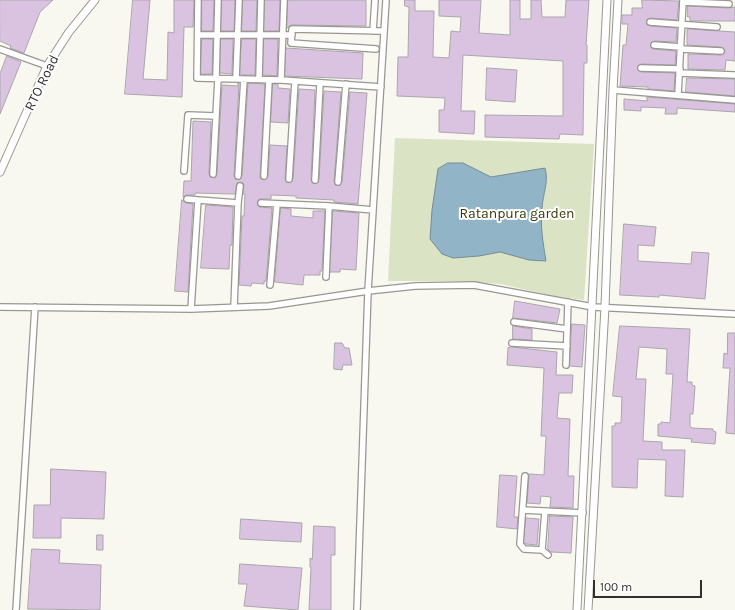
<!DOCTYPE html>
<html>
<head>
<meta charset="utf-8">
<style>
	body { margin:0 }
	#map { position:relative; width:735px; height:610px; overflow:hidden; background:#f8f7f0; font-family:Karla,sans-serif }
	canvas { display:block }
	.scale { position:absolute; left:593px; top:580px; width:109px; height:18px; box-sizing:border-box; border:2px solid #31302e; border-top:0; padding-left:5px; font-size:12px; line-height:14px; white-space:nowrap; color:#31302e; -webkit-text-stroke:3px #fff; paint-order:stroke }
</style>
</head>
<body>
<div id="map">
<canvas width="735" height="610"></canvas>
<div class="scale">100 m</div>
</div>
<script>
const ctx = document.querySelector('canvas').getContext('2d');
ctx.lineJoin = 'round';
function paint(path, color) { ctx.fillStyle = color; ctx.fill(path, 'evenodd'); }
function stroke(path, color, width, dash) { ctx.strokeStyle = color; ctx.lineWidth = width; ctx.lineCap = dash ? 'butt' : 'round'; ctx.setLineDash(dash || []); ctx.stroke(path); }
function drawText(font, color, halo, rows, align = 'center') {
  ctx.font = font + ' Karla,sans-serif'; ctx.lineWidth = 4; ctx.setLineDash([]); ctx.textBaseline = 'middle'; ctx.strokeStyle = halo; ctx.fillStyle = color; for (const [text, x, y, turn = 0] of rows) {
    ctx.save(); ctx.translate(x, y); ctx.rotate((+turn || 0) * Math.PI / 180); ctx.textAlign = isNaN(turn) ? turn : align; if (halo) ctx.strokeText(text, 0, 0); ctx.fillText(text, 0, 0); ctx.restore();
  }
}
const green = new Path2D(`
	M395,138L594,144L584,300L553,296L501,284L459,281H388Z`);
const water = new Path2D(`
	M448,163H463L491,177L545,168C549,182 543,193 542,208C540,225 543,243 546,261L529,260L500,252L479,256L453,258L442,254L430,239L432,210L438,169Z`);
const building = new Path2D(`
	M0,0H53L40,12L24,53L10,48L11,46L0,41Z
	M133,0H150L143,79L167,80L168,32L174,33V0H194L193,27H184L182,97L125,94Z
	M202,0H214L213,31H202Z
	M222,0H235L234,31H221Z
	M243,0H257L256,31H242Z
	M265,0H280L279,31H264Z
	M288,0H366V26L292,25L287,28Z
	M405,0H415V11H434L433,57L449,58L451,31L460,32L461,17L439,16V0H481L479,33L510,35V0H520V19H531V0H541L542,17H565L566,0H589L586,45H587V63H584L583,135L560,134L559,139L485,137V115L563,116V61L463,55L461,111H475L474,134L439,132V110H444L445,98L397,96L398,57H408L409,7L405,6Z
	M642,0L679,1L677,20L650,18L646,22L650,26L677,28L676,42L654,41L650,45L653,49L676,51L675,65L641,64L637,68L641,72L675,73L674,91L648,89V87L620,86L623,45H626L628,24H622V15H632V8H642Z
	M688,6L729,8L735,7V21H690V17H688Z
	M690,29L735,32V61L726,60L725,70L688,69V54L721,55L725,52L721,47L687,45V30Z
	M202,39H213L212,74H201Z
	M221,39H233L232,74L220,73Z
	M242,39H256L255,75H240Z
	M264,39H278L277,76L263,75Z
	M286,48L363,53L362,79L285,76Z
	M7,56L21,62L0,114V74Z
	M487,68L517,70L515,102L486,100Z
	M687,78L735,79V96L686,92Z
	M238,83H239L234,176L237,180L242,176L248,83L265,84L260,178L264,180L268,177L270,145L287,146L285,179L288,183L293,179L299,89L315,90L311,180L314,184L319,180L324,91L341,92L334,182L338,186L342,182L350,92L367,93L358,204L334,202V200L296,198V196L271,195V199H259L257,203L259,207L272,208L266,281H264V284L252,283L251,286L239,285L242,216H244L245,194H243L244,184L240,182L237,183L235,194L195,193V195H187L183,197L184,181H191L193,121L211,122L209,174L210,177L215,178L217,174L222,85L238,86Z
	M273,84H278V88L290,89L288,123L271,122Z
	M647,97L735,104V112L677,108V114H665L666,108L641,107V111L624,110V99L647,101Z
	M182,200L186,203L193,204L188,292L175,291Z
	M206,205L233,207L232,245H230L229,269L201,268Z
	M281,208L291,209V216L313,218V211H325L322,271H320V275H304L303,285L275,282Z
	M333,211L359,213L356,270L340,269V272H330Z
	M624,224L656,227L654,246L638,245V261L691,264L692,252L709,253L705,299L659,295V297L620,295Z
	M515,301L560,309L557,323L513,318Z
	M572,324L585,325L582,367L570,366Z
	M513,326L532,329V340L513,339Z
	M620,326L690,329L687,382H692V385L695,386L693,414H690V426L692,428L713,429V431L716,432L715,444L691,442L692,439L658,436V424H661V422L670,423L673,374H666L667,349L639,347L636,379H646L643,441L662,442V450H685L683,497L665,496L666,460L638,459L637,488L612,487V426H615V423H621L622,397L613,396Z
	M728,333H735V434L726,433L730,368H723L724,353L727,354Z
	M335,343H342L345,348H349L352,365H343L342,370L334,369Z
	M512,347L557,352L556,375H573L572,393H559L557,418L570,419L568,476H574L573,508L550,507L551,497L541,496L540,504L527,503L529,474L544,475L546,436H541L544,368L507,365L508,348Z
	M51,469L106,472L104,519L61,518V538H33L34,505H50Z
	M500,475L517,476L514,517H518L517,529L497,527Z
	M550,516L573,517L571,553L551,552L548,549Z
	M526,518L539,519L537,545L526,544L524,543Z
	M241,519L302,523L301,542L240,539Z
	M314,526L335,527V555H331V610H309L311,567H310V558L312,559Z
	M97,535H103V550H97Z
	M32,549L60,550L59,563L101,565L100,610L28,609Z
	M240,564L302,568L298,610L244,606L247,584H239Z`);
const minor = new Path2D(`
	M198,0L197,78L281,80L381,87
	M683,2L729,4
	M650,22L717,27
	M373,31L375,0
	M198,35H292
	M654,45L681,47
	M0,49L47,66
	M376,49L291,43L292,29L384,31
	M681,49L721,51
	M641,68L680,69
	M679,73L734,75
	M216,78L218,0
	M236,79L239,0
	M259,79L261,0
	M281,80L284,0
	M613,90L735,100
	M678,95L683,0
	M184,171L188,115L216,116L218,78
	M213,174L216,116
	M238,176L244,79
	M264,176L269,80
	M289,179L295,81
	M315,180L320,83
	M338,182L346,84
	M187,199L198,200L191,309
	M198,200L238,203L240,186
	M261,203L329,206L326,277
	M329,206L373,210
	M270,285L277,204
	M0,307L191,309L269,306L368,291L415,286L474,285L593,307L735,314
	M234,307L238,203
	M514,322L567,329
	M512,343L567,346
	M566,365L568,302
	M525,476L520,544L524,549L542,550L548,555
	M523,510L583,513
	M542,550L545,511
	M16,610L35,307
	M357,610L368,291L386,0`);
const tertiary = new Path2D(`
	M0,172L47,66L69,32L95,0
	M577,610L607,0
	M588,610L605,307L613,90L618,0`);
const streetNames = [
	["RTO Road",42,83,-64]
];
const parkNames = [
	["Ratanpura garden",517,214]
];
paint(green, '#dae3c3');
paint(water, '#92b4c7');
stroke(water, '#758c99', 1);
paint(building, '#d9c3e0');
stroke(building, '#aaa6ab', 1);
stroke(minor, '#989790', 8);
stroke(tertiary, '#989790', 9);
stroke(minor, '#fff', 5.5);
stroke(tertiary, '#fff', 7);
drawText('14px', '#31302e', '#fff', streetNames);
drawText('14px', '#333d05', '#fff', parkNames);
</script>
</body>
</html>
